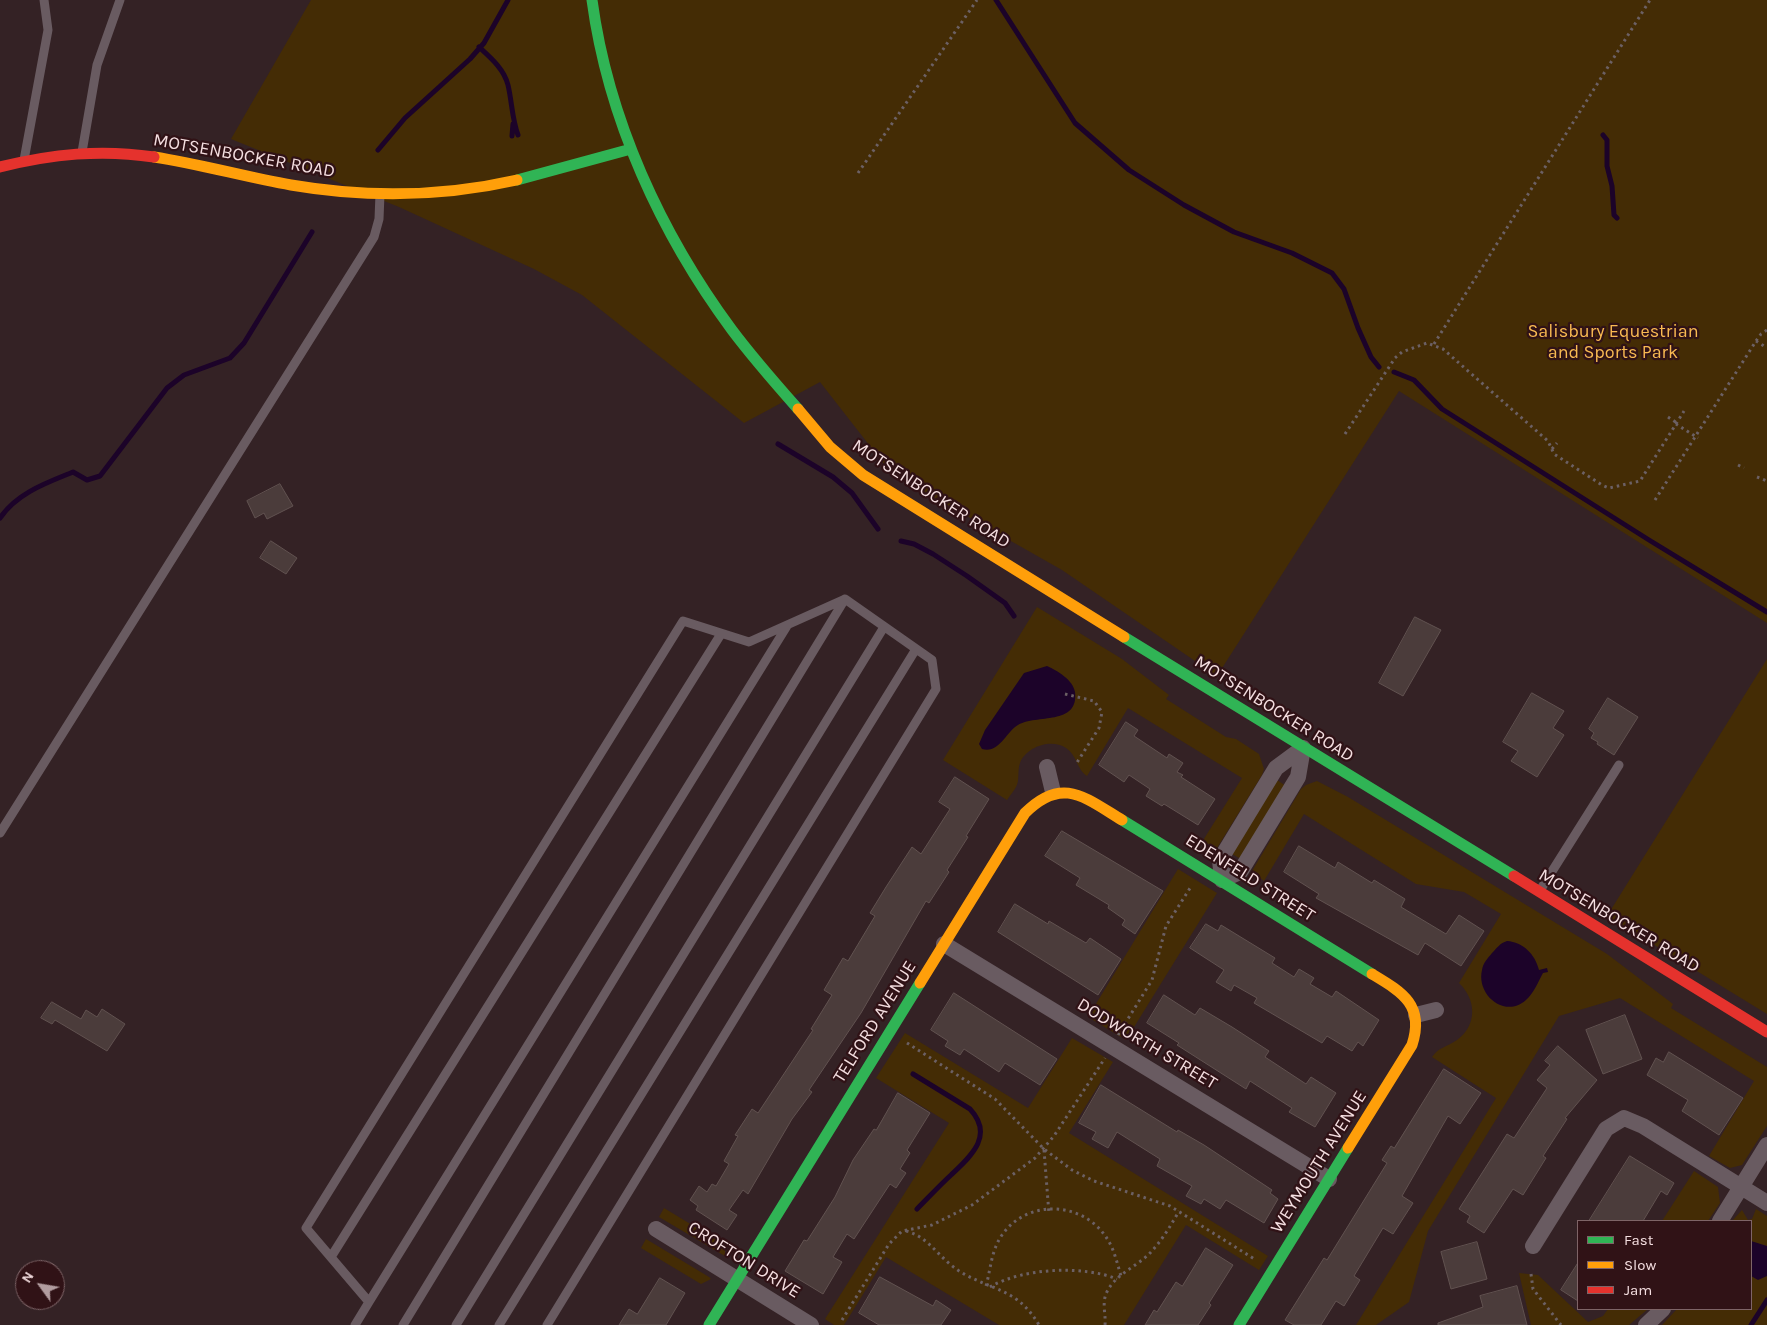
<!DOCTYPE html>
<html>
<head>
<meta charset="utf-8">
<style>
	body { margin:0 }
	#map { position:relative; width:1767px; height:1325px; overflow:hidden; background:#342225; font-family:Karla,sans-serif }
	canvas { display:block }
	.legend { position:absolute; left:1577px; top:1220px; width:175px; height:90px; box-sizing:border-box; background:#301216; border:1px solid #7e6467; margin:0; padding:6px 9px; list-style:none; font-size:15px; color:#f4dee0 }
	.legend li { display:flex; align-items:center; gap:10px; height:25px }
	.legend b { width:25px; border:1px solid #7e6467 }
	.north { position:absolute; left:15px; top:1260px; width:50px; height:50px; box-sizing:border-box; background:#301216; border:1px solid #7e6467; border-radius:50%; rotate:302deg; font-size:14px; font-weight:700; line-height:20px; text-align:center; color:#f4dee0 }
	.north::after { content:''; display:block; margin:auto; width:18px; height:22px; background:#b19c9f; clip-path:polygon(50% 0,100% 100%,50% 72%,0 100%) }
</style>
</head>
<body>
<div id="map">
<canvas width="1767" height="1325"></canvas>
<ul class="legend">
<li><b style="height:6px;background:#30b455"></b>Fast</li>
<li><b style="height:6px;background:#ff9f0a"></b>Slow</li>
<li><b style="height:6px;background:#e5322d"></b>Jam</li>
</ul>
<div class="north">N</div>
</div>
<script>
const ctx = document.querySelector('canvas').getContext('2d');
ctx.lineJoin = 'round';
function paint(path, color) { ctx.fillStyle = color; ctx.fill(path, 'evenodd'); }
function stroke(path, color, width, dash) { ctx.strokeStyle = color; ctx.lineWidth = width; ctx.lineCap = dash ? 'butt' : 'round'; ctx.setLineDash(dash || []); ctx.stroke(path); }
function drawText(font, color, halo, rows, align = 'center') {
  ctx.font = font + ' Karla,sans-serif'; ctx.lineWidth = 4.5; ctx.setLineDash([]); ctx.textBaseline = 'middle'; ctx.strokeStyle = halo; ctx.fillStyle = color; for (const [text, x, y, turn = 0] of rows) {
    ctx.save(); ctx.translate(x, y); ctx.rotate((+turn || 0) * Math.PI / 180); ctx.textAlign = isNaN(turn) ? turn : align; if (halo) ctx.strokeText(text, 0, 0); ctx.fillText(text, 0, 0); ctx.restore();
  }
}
const green = new Path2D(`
	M311,0H1767V623L1399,391L1217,676L1062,570L891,473L820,382L744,423L582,295L534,269L399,207L231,139Z
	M1037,607L1122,659L1169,695L1166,699L1226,737L1236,739L1259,754L1264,769L1262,775L1217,848L1215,850L1212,845L1202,842L1242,778L1128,708L1087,776C1077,770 1077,755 1066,748C1051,738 1026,747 1020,763C1017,771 1020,780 1016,787C1014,791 1010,795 1007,800L943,760Z
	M1767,659V1014L1607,916Z
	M1277,780L1286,786L1241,859L1232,854Z
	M1317,781L1348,797L1607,954L1673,1004L1671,1008L1767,1067V1126L1742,1165L1730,1168L1709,1156L1754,1081L1620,998L1559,1016L1428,1231L1409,1302L1376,1325H1356L1496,1098L1432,1057C1439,1047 1447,1047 1457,1040C1478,1025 1476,999 1459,983L1501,914L1464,892L1416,884L1304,814L1264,881L1252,871L1301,789L1306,785Z
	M1178,869L1217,893L1126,1040L1088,1017Z
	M905,1033L1028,1108L1072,1038L1113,1062L1069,1133L1268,1256L1259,1270L1186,1225L1124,1325H999L886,1257L844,1325H834L825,1319L949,1123L876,1078Z
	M1694,1171L1718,1187L1720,1203L1708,1221H1662Z
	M664,1208L725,1245V1256L659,1217Z
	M1756,1209L1767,1216V1325H1662L1677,1309H1751V1221H1732L1742,1210L1748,1220L1752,1219Z
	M646,1239L709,1277L711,1279L701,1284L641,1248Z
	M1519,1273L1538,1275L1588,1322L1603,1316L1608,1309H1648L1629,1325H1531Z`);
const water = new Path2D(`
	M1047,666C1058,671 1073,680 1075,692C1079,726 1036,714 1018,725C1006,732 999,754 982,749L979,744L985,730L1024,673Z
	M1507,941C1523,942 1535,954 1539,970L1547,968L1548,972L1543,973C1538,982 1534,993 1526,1000C1505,1019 1476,995 1482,970C1483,963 1488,958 1492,953C1497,948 1500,943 1507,941Z
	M1751,1241L1767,1246V1276L1758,1280L1751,1276Z`);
const stream = new Path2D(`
	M996,0L1075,123L1129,170L1184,205L1234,232L1292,253L1332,273L1344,289L1358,328L1371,357L1379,367
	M479,47C491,58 504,69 508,85C512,102 512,119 518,135
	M1603,135L1607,140V166L1612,186L1614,215L1617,218
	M512,136L513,124
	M378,150L405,118L470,59L484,43L508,0
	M1394,372L1414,380L1442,409L1649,540L1767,612
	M778,444L833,477L852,493L878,529
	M0,518C17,493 46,483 73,472L87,480L100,476L167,388L184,375L230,358L244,343L312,232
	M901,541L914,544L933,554L967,576L1005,603L1014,616
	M913,1074L970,1109C995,1136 970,1157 951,1175C939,1186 928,1198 917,1209
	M1751,1325L1767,1300`);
const building = new Path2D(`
	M280,484L293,506L267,519L264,513L255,518L247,501Z
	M271,541L297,558L286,574L260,558Z
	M1415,617L1441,630L1403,696L1379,683Z
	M1532,693L1564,711L1553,728L1564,735L1537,777L1511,761L1518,751L1503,742Z
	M1608,698L1638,717L1614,755L1597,744L1598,742L1591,738L1594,733L1589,729Z
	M1126,722L1138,730L1134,736L1167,758L1169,754L1183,763L1177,772L1183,775L1181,777L1215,799L1198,825L1164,804L1162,806L1146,796L1150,789L1129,775L1124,782L1099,765Z
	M955,777L989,799L966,836L968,837L947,870L949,872L929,903L926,901L861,1013L809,1090L812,1092L792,1119L748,1194L743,1190L729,1210L737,1215L727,1230L696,1210L698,1206L690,1200L699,1186L707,1192L712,1184L716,1186L729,1164L724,1161L738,1136L735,1135L752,1109L758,1113L813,1030L811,1029L832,995L824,990L843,958L848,961L875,916L870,913L886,887L912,847L921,854L950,809L939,802Z
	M1062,831L1163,891L1135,934L1122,925L1125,920L1108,908L1109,905L1076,885L1080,878L1045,856Z
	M1299,846L1335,868L1338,862L1372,883L1374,880L1405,899L1401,907L1446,934L1459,915L1484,931L1461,966L1425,943L1418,955L1316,898L1319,894L1284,872Z
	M1015,904L1048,924L1049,921L1086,943L1090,938L1121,959L1098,995L998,932Z
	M1206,924L1218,931L1221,925L1275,958L1272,963L1294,977L1299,969L1314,978L1310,984L1332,997L1336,991L1379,1020L1363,1046L1358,1042L1352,1051L1327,1036L1322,1043L1254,1003L1257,998L1234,985L1231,991L1216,982L1224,970L1190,948Z
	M954,993L1057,1059L1040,1085L1005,1063L999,1072L964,1049L960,1055L945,1046L948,1041L931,1030Z
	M1164,995L1195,1015L1200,1008L1232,1027L1269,1051L1265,1057L1306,1084L1311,1077L1336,1093L1315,1127L1289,1112L1292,1108L1250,1081L1246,1089L1177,1045L1179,1043L1147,1023Z
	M52,1002L81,1019L86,1010L97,1017L102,1009L125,1024L107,1051L55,1020L52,1024L41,1018Z
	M1625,1015L1642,1059L1603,1074L1586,1030Z
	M1558,1046L1597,1080L1565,1118L1567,1119L1543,1156L1546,1158L1523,1195L1513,1189L1484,1233L1467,1222L1470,1216L1459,1209L1507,1134L1514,1138L1547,1088L1537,1080L1550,1065L1545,1061Z
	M1669,1052L1743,1098L1719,1135L1682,1111L1688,1100L1647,1075L1656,1058L1663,1062Z
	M1444,1069L1481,1093L1460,1124L1448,1116L1402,1196L1413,1203L1393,1234L1383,1228L1354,1276L1360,1280L1344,1306L1336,1301L1321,1325H1294L1285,1320L1324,1258L1327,1260L1387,1163L1382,1160L1391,1146L1394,1148Z
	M1101,1085L1177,1132L1178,1130L1204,1145L1272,1190L1270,1193L1278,1199L1264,1223L1226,1200L1220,1209L1204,1199L1201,1204L1186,1196L1192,1186L1157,1166L1160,1159L1117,1132L1108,1148L1092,1139L1096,1132L1079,1123Z
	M898,1093L930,1113L907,1150L910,1153L900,1169L906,1173L896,1188L890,1184L854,1239L847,1234L833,1257L842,1262L823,1294L785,1271L804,1240L807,1241L835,1197L853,1160L874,1129L876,1130Z
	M1630,1156L1674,1183L1667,1195L1661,1191L1643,1221H1589Z
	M1477,1242L1487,1279L1451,1289L1441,1252Z
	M1206,1248L1233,1265L1209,1303L1211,1305L1198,1325H1145L1154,1310L1157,1312L1176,1282L1182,1286Z
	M1578,1263V1301L1561,1290Z
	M880,1277L933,1306L936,1300L951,1310L941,1325H879L859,1313Z
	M660,1278L685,1293L666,1325H619L629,1309L637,1314Z
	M1517,1286L1527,1325H1438V1323L1483,1307L1480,1296Z`);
const path = new Path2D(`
	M858,173L977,0
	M1756,341L1767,348
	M1434,344L1650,0
	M1668,417L1677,423
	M1676,424L1684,411
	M1345,434L1395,358L1402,352L1427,343L1443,349L1548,441L1554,454L1602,485L1609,488L1640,481L1676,424L1698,438
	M1552,449L1557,443
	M1738,465L1744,468
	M1757,477L1767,481
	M1655,500L1756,341L1761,334L1767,330
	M1065,694L1094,701L1102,712L1099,728L1076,764
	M1118,1035L1152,980L1166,926L1192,885
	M907,1043L995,1099L1044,1149L1072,1170L1094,1181L1170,1206L1256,1260
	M1044,1150L1049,1214
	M906,1231C926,1236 935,1252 951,1265C971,1282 996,1285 1016,1299C1026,1306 1033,1315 1039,1325
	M1531,1274L1533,1289L1561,1325
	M986,1286C991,1268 991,1251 1002,1235C1027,1199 1082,1201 1106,1237C1114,1248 1117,1263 1121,1276
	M990,1287C1022,1268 1083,1265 1117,1279
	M842,1320L889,1244L902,1231L932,1225L972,1205L1035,1158L1054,1136L1105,1058
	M1105,1325C1106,1315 1102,1304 1106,1294C1113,1276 1134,1268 1148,1255C1161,1242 1170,1227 1179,1211`);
const lane = new Path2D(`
	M82,152L97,65L120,0
	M24,160L48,30L44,0
	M0,833L374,237L379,219L380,194
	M1539,892L1619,765
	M331,1257L721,634
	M369,1302L787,626
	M355,1325L369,1302L306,1228L683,621L749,642L845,599
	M403,1325L845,599
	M456,1325L884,627
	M499,1325L916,649
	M547,1325L936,689L932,660L845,599`);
const street = new Path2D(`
	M1303,748L1298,777L1240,872L1222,880L1220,860L1276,768Z
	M1047,767L1053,792
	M944,944L1329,1179
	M1416,1015L1436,1010
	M1720,1221L1767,1145
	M656,1229L811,1325
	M1533,1246L1606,1129L1624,1118L1643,1126L1767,1203
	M1646,1325L1663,1309`);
const fast = new Path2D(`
	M592,0C608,119 661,234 732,330C753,358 775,383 798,409
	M517,180L631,149
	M1124,637L1514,876
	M1122,820L1372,974
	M709,1325L920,983
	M1239,1325L1348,1148`);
const slow = new Path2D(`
	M154,157C200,164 245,177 291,185C367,198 442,197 517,180
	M798,409L830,447L863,475L1124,637
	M920,983L1025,813C1062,776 1084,797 1122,820
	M1348,1148L1412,1045C1425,1005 1402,992 1372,974`);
const jam = new Path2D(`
	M0,167C52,154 101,149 154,157
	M1514,876L1767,1032`);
const streetNames = [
	["MOTSENBOCKER ROAD",244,156,10],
	["MOTSENBOCKER ROAD",931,494,33],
	["MOTSENBOCKER ROAD",1274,709,32],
	["EDENFELD STREET",1250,878,32],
	["MOTSENBOCKER ROAD",1619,921,31],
	["TELFORD AVENUE",875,1022,-58],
	["DODWORTH STREET",1147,1044,31],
	["WEYMOUTH AVENUE",1319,1162,-58],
	["CROFTON DRIVE",744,1260,32]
];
const parkNames = [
	["Salisbury Equestrian",1613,332],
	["and Sports Park",1613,353]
];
paint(green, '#442c05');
paint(water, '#1c0329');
stroke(stream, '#1c0329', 5);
paint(building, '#4b3c3b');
stroke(building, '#615250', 1);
stroke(path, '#6c6064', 3, [2.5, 4]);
stroke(lane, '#695b61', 9);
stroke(street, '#695b61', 16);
stroke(fast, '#30b455', 11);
stroke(slow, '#ff9f0a', 11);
stroke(jam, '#e5322d', 11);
drawText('18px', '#f4dee0', '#301216', streetNames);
drawText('18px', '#f9ba52', '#301216', parkNames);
</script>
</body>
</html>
